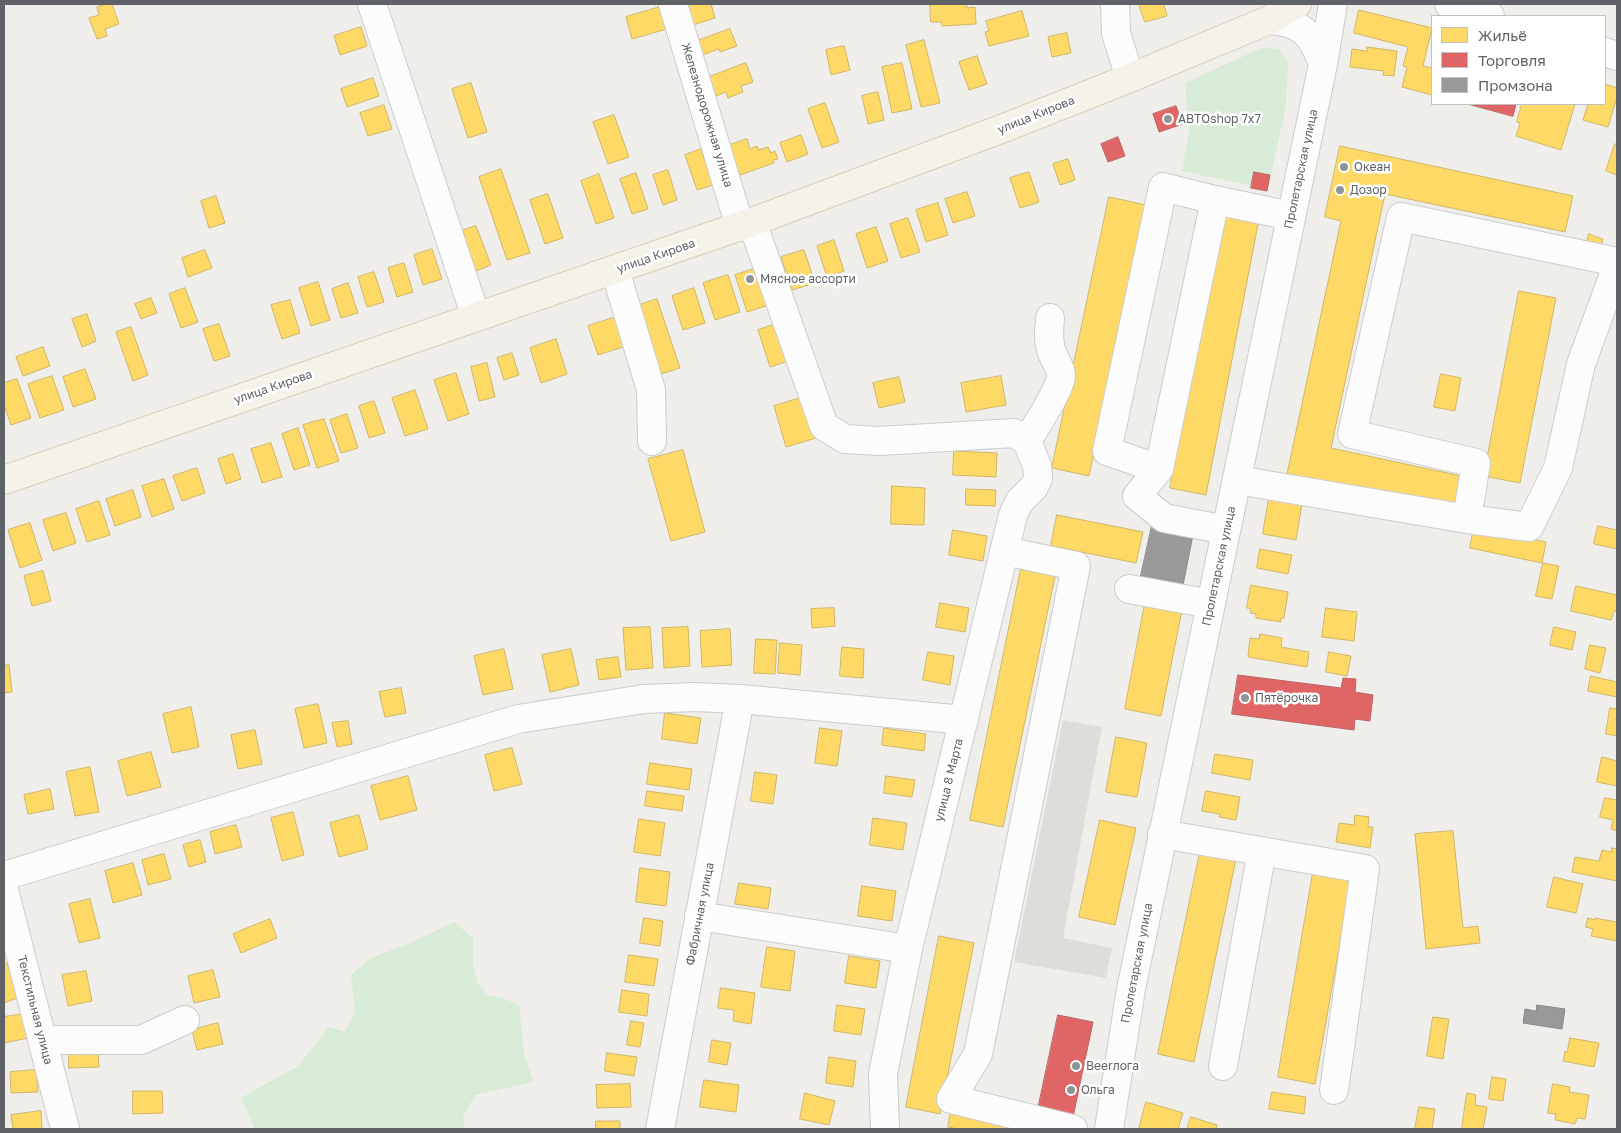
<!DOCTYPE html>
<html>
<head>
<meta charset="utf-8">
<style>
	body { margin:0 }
	#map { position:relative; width:1621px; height:1133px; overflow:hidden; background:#efeeea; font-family:"Golos Text",sans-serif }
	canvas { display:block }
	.frame { position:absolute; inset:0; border:5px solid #5f6368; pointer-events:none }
	.legend { position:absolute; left:1431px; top:15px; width:175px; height:90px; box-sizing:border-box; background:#fff; border:1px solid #bfc1c3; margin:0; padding:6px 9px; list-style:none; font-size:15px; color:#5f6368 }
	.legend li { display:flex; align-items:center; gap:10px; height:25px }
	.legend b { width:25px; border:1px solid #bfc1c3 }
</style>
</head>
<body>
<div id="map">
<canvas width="1621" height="1133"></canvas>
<div class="frame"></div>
<ul class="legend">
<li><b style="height:14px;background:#ffd966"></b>Жильё</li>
<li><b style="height:14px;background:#e06666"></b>Торговля</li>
<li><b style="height:14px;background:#999"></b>Промзона</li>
</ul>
</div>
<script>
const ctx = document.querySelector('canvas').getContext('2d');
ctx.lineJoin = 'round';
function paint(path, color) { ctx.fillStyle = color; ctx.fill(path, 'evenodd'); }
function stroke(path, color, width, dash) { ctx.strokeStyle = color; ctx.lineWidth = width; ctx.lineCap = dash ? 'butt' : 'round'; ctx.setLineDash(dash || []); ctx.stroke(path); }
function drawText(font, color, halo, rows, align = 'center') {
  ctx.font = font + ' "Golos Text",sans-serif'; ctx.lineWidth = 5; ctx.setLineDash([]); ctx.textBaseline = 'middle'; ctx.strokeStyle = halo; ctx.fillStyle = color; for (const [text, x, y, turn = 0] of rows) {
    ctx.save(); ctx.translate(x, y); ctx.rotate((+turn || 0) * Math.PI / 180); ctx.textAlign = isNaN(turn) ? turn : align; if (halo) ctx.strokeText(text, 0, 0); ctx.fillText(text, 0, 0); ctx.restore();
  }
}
const industrial = new Path2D(`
	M1063,720L1102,727L1063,938L1112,948L1106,978L1014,962Z`);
const green = new Path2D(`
	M1261,48L1278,49L1288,61L1286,105L1268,189L1182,171L1189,132L1185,83Z
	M454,922L473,938V964L478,984L488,995L503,998L519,1005L524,1052L533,1082L475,1095L463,1117L465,1129H255L241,1098L298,1066L329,1027L345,1032L355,1012L351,975L371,958L411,943Z`);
const homes = new Path2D(`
	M108,4H112L119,24L105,29L107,36L97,39L89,18L99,15L97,7Z
	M682,4H711L715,18L690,26Z
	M930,4H966L967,8L975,7L976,24L942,26L941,22H931Z
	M1139,4H1164L1167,16L1145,22Z
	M660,7L667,29L632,39L626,17Z
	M1359,10L1432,28L1423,66L1432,68V95L1402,87L1407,67L1403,66L1408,47L1354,33Z
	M1022,11L1029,36L989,46L985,32L989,31L986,21Z
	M361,27L367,46L340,55L334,36Z
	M730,29L737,46L720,52L719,49L702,55L697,41Z
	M1067,33L1071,53L1052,57L1048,37Z
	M924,40L940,103L921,107L906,45Z
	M844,46L850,70L831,75L826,50Z
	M1367,47L1397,51L1394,76L1383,75L1384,71L1350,67L1352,49L1367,51Z
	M977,56L987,84L969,90L959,62Z
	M746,63L753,82L741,86L743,92L728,98L726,92L716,96L709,77Z
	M902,63L912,109L892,113L882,67Z
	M373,78L379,96L347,107L341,89Z
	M471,83L487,132L468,138L452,89Z
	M1605,84L1617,88V97L1608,127L1583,120L1588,104H1605Z
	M878,92L884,120L868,124L862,96Z
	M825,103L839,142L822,148L808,109Z
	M1522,104H1575L1561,150L1516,136L1520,123L1517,122Z
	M384,105L392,129L368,136L360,113Z
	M614,115L629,157L608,164L593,122Z
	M801,135L808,154L787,162L780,143Z
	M747,139L750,149L757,146L759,150L768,147L771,153L775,151L778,159L773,160L774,163L737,176L727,146Z
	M1615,144L1617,145V175L1606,171Z
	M1340,146L1573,196L1565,232L1385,194L1331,448L1466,477L1458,511L1287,474L1341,221L1325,217Z
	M701,149L713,185L697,190L685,155Z
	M1068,159L1075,180L1060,185L1053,164Z
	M501,169L530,253L507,260L479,177Z
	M668,170L677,200L663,205L653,175Z
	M1029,172L1039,202L1020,208L1010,178Z
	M636,173L648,209L632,214L620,179Z
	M599,174L614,218L596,224L581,181Z
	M967,192L975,216L953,223L945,199Z
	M548,194L563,238L545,244L530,200Z
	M216,196L225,223L209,228L201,201Z
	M1109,197L1146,205L1089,476L1052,468Z
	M938,203L948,235L926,242L916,210Z
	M1222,216L1258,224L1206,495L1170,488Z
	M908,218L920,252L901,258L890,224Z
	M476,226L491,265L476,271L461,231Z
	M876,227L888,261L867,268L856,234Z
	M1589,234L1603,239L1597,257L1584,253Z
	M834,240L844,271L827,277L817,246Z
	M432,249L442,279L423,285L414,255Z
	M205,250L212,268L188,277L182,258Z
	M804,250L815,283L792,290L781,257Z
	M404,263L413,292L397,297L388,268Z
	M757,268L769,305L747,312L735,275Z
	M374,272L384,302L367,307L358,277Z
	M728,275L740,312L715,320L703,283Z
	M318,282L330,320L311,326L299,288Z
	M348,283L358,313L341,318L332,289Z
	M185,288L198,322L181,328L169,294Z
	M694,288L705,323L683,330L672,296Z
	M1519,291L1556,298L1520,483L1484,476Z
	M151,298L157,313L141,319L135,304Z
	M657,299L680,368L654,376L631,308Z
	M290,300L300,333L282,339L271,305Z
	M87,314L96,341L82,347L72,319Z
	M622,315L632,344L598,355L588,326Z
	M779,323L791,360L770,367L758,330Z
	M219,324L230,356L214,361L203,329Z
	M131,327L148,375L133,381L116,332Z
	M556,339L567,374L541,383L530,348Z
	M43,347L50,366L23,376L16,357Z
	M512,353L519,375L504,380L497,358Z
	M487,363L495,397L479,401L471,367Z
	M85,369L96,399L73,407L63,377Z
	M456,373L469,414L448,421L434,380Z
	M1441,374L1461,378L1455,411L1434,407Z
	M52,376L64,410L40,418L28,384Z
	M1001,376L1006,405L966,412L961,383Z
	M899,377L905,402L879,408L873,383Z
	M17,379L31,418L11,425L4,405V383Z
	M415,390L428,429L405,436L392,398Z
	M804,397L816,438L786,447L774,406Z
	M374,401L385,433L369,438L359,406Z
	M347,414L358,448L341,453L330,420Z
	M324,419L339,461L317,468L303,425Z
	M298,428L310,465L294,470L282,434Z
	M271,443L282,477L262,483L251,449Z
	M683,450L705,532L671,541L648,459Z
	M954,451L997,453L996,477L953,475Z
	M233,454L241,479L226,484L218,459Z
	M197,468L205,493L182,501L173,476Z
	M164,479L174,509L152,517L142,486Z
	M892,486L925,488L924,525L891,524Z
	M966,489L996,490L995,506L966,505Z
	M133,490L141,517L115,526L106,499Z
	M1269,498L1302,503L1296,540L1263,534Z
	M99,501L110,535L87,542L76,509Z
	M66,513L76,543L53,551L43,520Z
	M1057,515L1143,532L1136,563L1051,546Z
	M30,523L42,560L20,568L8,530Z
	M1598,526L1617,530V549L1594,544Z
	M1474,527L1546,542L1542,563L1470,548Z
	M953,530L987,536L983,561L949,555Z
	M1260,549L1292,555L1288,574L1257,568Z
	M1543,563L1559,566L1552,599L1536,596Z
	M1021,569L1055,576L1003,827L970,820Z
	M43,571L51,601L32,606L24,576Z
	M1251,585L1288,592L1284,618H1281V622L1256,618V614L1250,613L1251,609L1247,608Z
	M1576,586L1617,595V612L1614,611L1611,620L1571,611Z
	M1146,598L1183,605L1161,716L1125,709Z
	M940,603L969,608L965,632L936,627Z
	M834,608L835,626L812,628L811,609Z
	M1326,608L1357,612L1354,641L1322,637Z
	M650,627L653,668L626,670L623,628Z
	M688,627L690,666L664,668L662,628Z
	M1554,627L1576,632L1572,650L1550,645Z
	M730,629L732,665L702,667L700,631Z
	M1260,634L1282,638L1281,647L1309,652L1307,667L1248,657L1250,638L1259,639Z
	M756,639L777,640L775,674L754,673Z
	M780,643L802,645L800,675L778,673Z
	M1590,645L1606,648L1600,673L1585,669Z
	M842,647L864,649L863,678L840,676Z
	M504,649L513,689L483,695L474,656Z
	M571,649L579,685L550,692L542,655Z
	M928,652L954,656L950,685L923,680Z
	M1329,652L1351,656L1347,676L1326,672Z
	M618,657L621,677L599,680L596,660Z
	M9,665L12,692L4,693V666Z
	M1591,676L1617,682V697L1588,691Z
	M401,688L406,713L385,717L379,692Z
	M318,704L327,743L304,748L295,709Z
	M191,707L199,747L172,753L163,714Z
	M1610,708L1617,709V736L1606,734Z
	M665,713L701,718L697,744L662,739Z
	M348,721L352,744L337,747L332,723Z
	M820,728L842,731L837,766L815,763Z
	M884,728L926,734L924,751L882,745Z
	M255,730L262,764L238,769L231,735Z
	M1116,737L1147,743L1137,797L1106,792Z
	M512,748L522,784L494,791L485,755Z
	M151,752L161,787L127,796L118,761Z
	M1215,754L1253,760L1250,780L1212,773Z
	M1602,757L1617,761V786L1597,782Z
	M650,763L692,769L689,790L647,784Z
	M90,767L99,812L75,816L66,772Z
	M755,772L777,775L773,804L751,801Z
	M408,776L417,810L380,820L371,786Z
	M886,776L915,780L912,797L884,793Z
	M50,789L54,809L28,814L24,795Z
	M647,791L684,796L682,811L645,806Z
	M1206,791L1240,797L1236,820L1219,817L1220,814L1202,811Z
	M1605,798L1617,800V831L1611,829L1613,820L1600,817Z
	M293,812L304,855L282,861L271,818Z
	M359,815L368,849L339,857L330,823Z
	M1355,815L1369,817L1368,827H1373L1370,848L1336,842L1339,823L1354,825Z
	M873,818L907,823L903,850L870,845Z
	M639,819L665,823L660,856L634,852Z
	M1100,820L1136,828L1115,925L1079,917Z
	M236,825L242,847L215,854L210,832Z
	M1453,831L1463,928L1478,926L1480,943L1426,949L1415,834Z
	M200,840L206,862L189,867L183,845Z
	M1612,848L1617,849V881L1572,872L1575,857L1599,861L1602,850L1611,852Z
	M1200,852L1236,859L1194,1062L1158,1054Z
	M164,854L171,879L148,885L142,860Z
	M133,863L142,895L113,903L105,871Z
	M640,868L670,872L666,906L636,902Z
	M1313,873L1351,880L1315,1084L1278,1077Z
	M1554,877L1583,884L1576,913L1547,907Z
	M739,883L771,888L768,909L735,904Z
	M862,886L896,891L892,921L858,916Z
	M90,899L100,938L79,943L69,904Z
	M644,918L663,921L660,946L640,943Z
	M1588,918L1595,920V918L1617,922V941L1591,936L1593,929L1586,927Z
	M270,919L277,938L241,953L233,934Z
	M939,936L974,943L940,1114L906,1107Z
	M767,947L795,951L790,991L761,987Z
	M629,955L658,959L654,986L625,982Z
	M849,956L880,961L876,988L845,983Z
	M7,963L20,997L4,1003V965Z
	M213,970L220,997L194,1003L188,976Z
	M86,971L92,1001L68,1006L62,975Z
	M721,988L755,993L751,1024L733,1021L734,1010L718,1008Z
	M622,990L649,994L647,1016L619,1012Z
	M837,1005L865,1009L861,1035L834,1031Z
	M24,1014L28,1038L4,1043V1017Z
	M1433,1017L1449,1019L1443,1059L1427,1056Z
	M631,1021L644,1023L640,1047L627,1045Z
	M218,1023L223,1044L197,1050L192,1030Z
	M1570,1038L1599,1043L1594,1067L1563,1061L1565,1051L1567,1052Z
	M712,1040L731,1043L727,1065L709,1062Z
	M69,1050H98L99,1067L69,1068Z
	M607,1053L637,1057L634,1076L605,1071Z
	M829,1057L856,1061L853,1087L826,1083Z
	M36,1070L38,1092L11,1093L10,1072Z
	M1492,1077L1506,1079L1503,1101L1489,1099Z
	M704,1080L739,1085L736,1112L700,1107Z
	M630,1084L631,1107L597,1108L596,1085Z
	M1553,1084L1570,1087L1569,1092L1589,1095L1585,1119L1577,1118L1575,1124L1555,1120L1556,1114L1548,1113Z
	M133,1091H162L163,1113L133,1114Z
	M1272,1092L1306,1097L1304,1114L1269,1109Z
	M805,1093L835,1101L829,1125L800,1119Z
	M1467,1093L1476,1095L1475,1105L1487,1107L1483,1129H1462Z
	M954,1097L1034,1129H958L948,1127Z
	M1146,1102L1183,1113L1178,1129H1139Z
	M1419,1107L1435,1109L1432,1129H1415Z
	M41,1111L42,1129H13L11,1115Z
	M1191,1117L1217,1125L1216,1129H1187Z
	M596,1121H620V1129H596Z`);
const shops = new Path2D(`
	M1468,104H1516L1513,116Z
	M1176,106L1183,124L1159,132L1153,114Z
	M1118,137L1125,156L1108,162L1101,144Z
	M1254,172L1270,175L1267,191L1251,188Z
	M1238,675L1341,688L1343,678L1356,679L1355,692L1373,695L1370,721L1355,719L1354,730L1232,714Z
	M1058,1015L1093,1022L1073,1117L1038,1109Z`);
const industry = new Path2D(`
	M1153,521L1194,530L1182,590L1140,580Z
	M1537,1005L1565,1009L1562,1029L1523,1023L1525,1009L1536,1011Z`);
const minor = new Path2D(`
	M372,4L476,317
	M673,4L740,227
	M1115,4L1116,33L1130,78
	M1449,4L1490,16
	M1269,20C1302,22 1312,34 1323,64
	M1605,52L1617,56
	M1215,200L1291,216
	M752,222L824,426L845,439L879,441L1014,433L1027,441
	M615,270L651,390L652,441
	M1027,441C1035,427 1061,389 1061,375C1061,366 1053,358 1051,350C1048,339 1049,329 1050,318
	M1159,469L1215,200L1163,187L1107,451L1159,469L1137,496L1164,518L1226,530
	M1237,480L1467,519L1476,463L1352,434L1401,217L1617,262
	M1467,519L1529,527L1558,468L1581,364L1617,266
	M1005,551L1076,566L978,1054L951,1099L1073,1129
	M1129,589L1211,604
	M1162,834L1365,869L1334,1090
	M4,876L518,719L644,699L695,697L740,699L964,720
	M4,890L65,1129
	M699,916L908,949
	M42,1040H141L185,1020
	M1223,1066L1262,851
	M660,1129L740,699
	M885,1129L883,1074L908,949L1013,515L1019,502L1034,487L1038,479L1037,466L1027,441
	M1109,1129L1131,989L1323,64L1333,4`);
const major = new Path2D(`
	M4,480L752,222L1004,128L1130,78L1269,20L1297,4`);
const markers = [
	[1168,119,5,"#919496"],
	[1344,167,5,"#919496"],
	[1340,190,5,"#919496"],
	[750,279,5,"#919496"],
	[1245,698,5,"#919496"],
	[1076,1066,5,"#919496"],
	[1071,1090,5,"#919496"]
];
const streetNames = [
	["Железнодорожная улица",707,115,73],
	["улица Кирова",1036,115,-22],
	["Пролетарская улица",1301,169,-78],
	["улица Кирова",656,256,-19],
	["улица Кирова",273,387,-19],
	["Пролетарская улица",1219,566,-78],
	["улица 8 Марта",949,780,-76],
	["Фабричная улица",700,914,-79],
	["Пролетарская улица",1137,963,-79],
	["Текстильная улица",35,1010,76]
];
const poiNames = [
	["АВТОshop 7x7",1178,119],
	["Океан",1354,167],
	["Дозор",1350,190],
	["Мясное ассорти",760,279],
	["Пятёрочка",1255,698],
	["Beerлога",1086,1066],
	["Ольга",1081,1090]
];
paint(industrial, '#dfddda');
paint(green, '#d8ebd6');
paint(homes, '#ffd966');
stroke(homes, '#cfb667', 1);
paint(shops, '#e06666');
stroke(shops, '#b96567', 1);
paint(industry, '#999');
stroke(industry, '#88898a', 1);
stroke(minor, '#cbcccc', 30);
stroke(major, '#d7ceb8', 30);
stroke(minor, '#fdfcfc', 28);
stroke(major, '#f4f2e9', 28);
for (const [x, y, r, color] of markers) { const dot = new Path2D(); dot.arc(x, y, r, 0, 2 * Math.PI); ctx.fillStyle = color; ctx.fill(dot); stroke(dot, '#fff', 2); }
drawText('12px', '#5f6368', '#fff', streetNames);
drawText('12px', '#5f6368', '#fff', poiNames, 'left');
</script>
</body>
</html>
